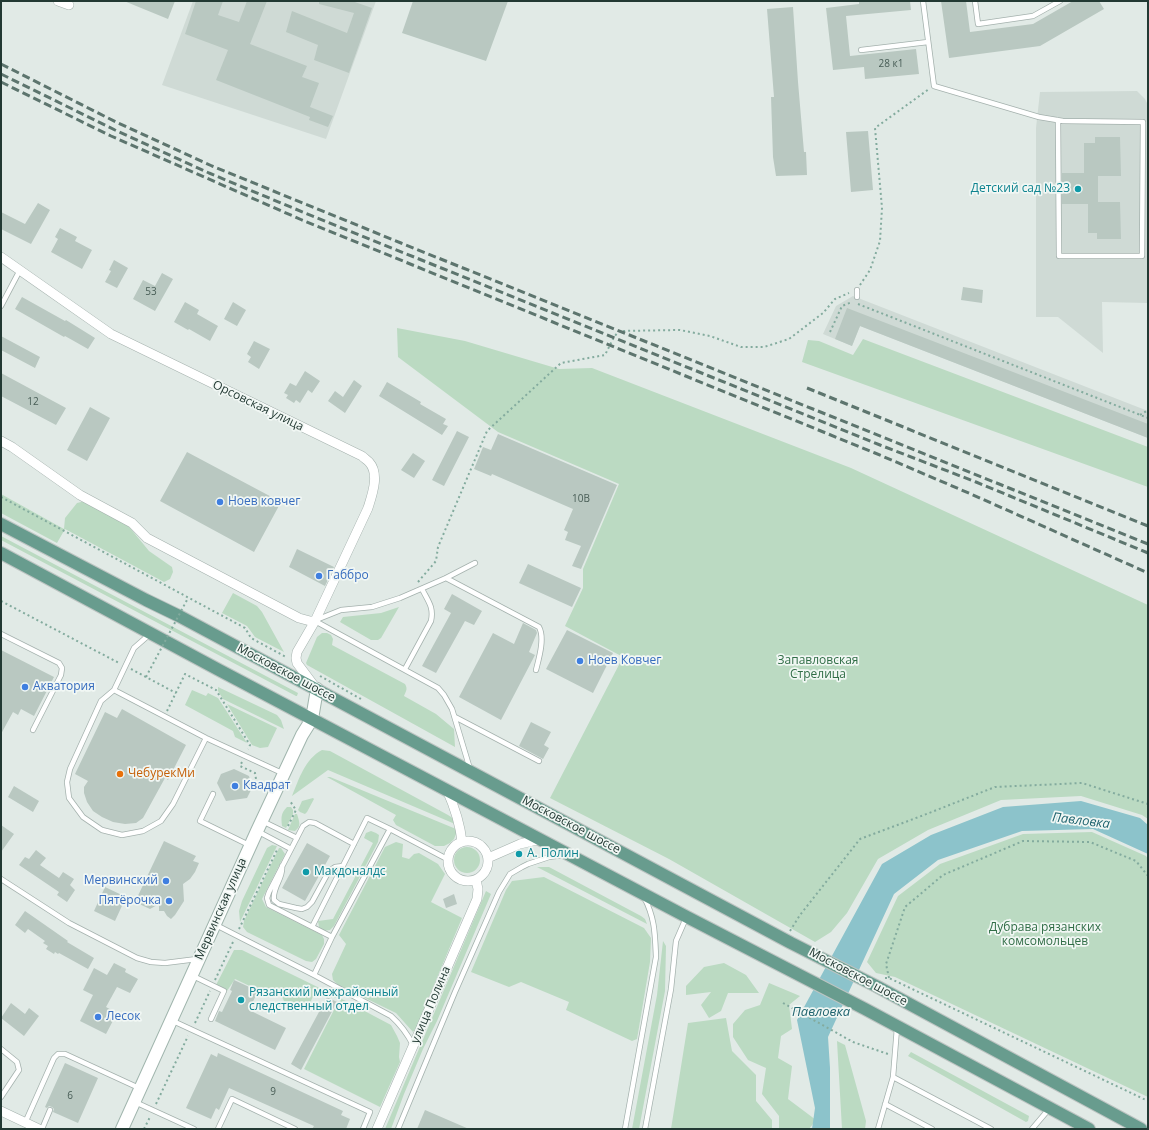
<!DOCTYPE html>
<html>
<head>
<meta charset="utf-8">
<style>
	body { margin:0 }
	#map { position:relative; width:1149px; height:1130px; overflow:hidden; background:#e1eae6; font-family:"Open Sans",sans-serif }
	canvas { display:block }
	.frame { position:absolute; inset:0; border:2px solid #223933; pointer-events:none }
</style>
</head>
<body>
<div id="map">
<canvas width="1149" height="1130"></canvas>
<div class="frame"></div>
</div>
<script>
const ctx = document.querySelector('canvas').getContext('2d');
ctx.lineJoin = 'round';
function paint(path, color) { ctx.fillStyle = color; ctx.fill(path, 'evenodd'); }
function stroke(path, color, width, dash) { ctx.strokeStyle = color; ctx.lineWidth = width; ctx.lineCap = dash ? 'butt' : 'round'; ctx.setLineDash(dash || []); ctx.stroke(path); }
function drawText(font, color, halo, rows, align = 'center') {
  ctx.font = font + ' "Open Sans",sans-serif'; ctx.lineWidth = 3.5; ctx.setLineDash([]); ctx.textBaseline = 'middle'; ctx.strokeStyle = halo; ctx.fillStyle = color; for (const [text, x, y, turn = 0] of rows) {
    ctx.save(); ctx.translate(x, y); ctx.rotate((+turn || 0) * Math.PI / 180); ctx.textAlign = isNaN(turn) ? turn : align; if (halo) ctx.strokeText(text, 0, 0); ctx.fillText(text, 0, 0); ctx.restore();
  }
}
const built = new Path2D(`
	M193,1H376L326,139L162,85Z
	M1137,91L1145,99L1148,105V303L1102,302L1103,353L1058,317H1036V128L1040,92Z
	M853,296L1148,411V438L860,326L852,346L823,334L836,306Z`);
const green = new Path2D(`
	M397,328L465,341L559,369L592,368L851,468L1148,605V819L1142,815L1081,796L1001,800L928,830L878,859L847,913L831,932L815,942L669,859L550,798L623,657L565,626L583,588V569L619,484L498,432L398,357Z
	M863,339L1148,447V487L802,362L808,340L819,341L853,355Z
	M1,494L64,529L65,518L77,503L85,501L126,523L149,551L172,567L173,572L170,579L164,582L65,529L57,543L1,513Z
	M1,536L298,693L297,696H296L1,540Z
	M233,593L257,606L262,612L284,652L255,637L247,626L222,613Z
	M399,607L381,638L378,640H371L340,622L343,617L381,613Z
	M322,633H327L331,635L333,639L332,645L405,684C408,689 406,691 404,696L436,714L454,729L455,747L307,665L306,663L317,637Z
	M218,687L277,715L281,720L284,729L223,699L218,691Z
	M192,690L206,696L208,693L218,698L247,743L235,737L233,731L185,705Z
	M227,704L277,728L268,747L260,748L252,745Z
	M322,750L330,751L448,815L454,819L455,824L328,770L292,796C299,779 305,759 322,750Z
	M327,777H330L456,829V834L454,839L450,843L444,846H435L396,825L393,820L396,815Z
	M313,798L314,799L307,812L305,814L300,812L298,810L302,801Z
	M287,807H291L293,810V814L286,828L282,826C281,817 281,813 287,807Z
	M295,814H297C299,821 302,826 295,831L288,830Z
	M371,831L376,833L379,835L378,842L334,926L330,930L323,931L319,927L318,921L333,919L373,843L364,838L366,833Z
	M1092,832L1146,856L1148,859V1097L895,977L876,973L867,962L898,896L940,864L1023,834Z
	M396,842L403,844L402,857L409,859L414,854L419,853L438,864L445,874L431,902L462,918L416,1028L413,1032L396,1013L338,985L333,980L332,974L346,944L339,935L385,847Z
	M272,845L277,846L240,922L239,911L242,901L267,848Z
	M454 860a13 13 0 1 1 26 0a13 13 0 1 1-26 0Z
	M279,848H281L285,854L262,899L266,907L322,935L324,939V944L316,959L312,962L306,961L247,932L243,927L244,921Z
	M537,867H549L641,916L645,919L647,924Z
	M544,877L644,928L651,938L650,962L637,1039L632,1041L566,1010L569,1002L521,982L509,987L471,972L506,890L512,881Z
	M486,891L491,894L437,1021L423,1049L404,1094L391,1129H385Z
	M663,941L666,946L665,991L639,1129H632L657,995Z
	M234,950H242L340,998L391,1025L397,1036L400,1043L399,1057L400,1062L380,1107L304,1069L340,998L313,996L309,1006L302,1010H293L286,1005L282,997L265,988L258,990L235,979L227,991L216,985Z
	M724,963L746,975L759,993H728L721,1011L709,1018L701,1005L711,992L686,995V986L704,967Z
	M769,983L800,996L789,1005L792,1029L781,1036L778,1058L792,1066L788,1099L816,1120L809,1129H779V1116L762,1094L766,1068L748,1060L733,1037V1024L745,1010L760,1005Z
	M726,1018L732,1051L756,1075V1101L772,1120V1129H671L688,1023Z
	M837,1041L845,1045L866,1121L865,1129H842Z
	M911,1052L1029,1116L1028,1121L1026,1122L908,1056Z`);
const water = new Path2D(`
	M1081,801L1140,818L1148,825V854L1093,829L1022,831L938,860L894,894L828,1037L830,1068V1129H812L815,1108L797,1020L882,864L931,835L1003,807Z`);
const building = new Path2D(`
	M124,1H175L168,19Z
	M196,1H223L218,15L239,22L247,1H267L250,44L307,66L302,77L319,83L310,107L333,116L328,127L309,120L310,117L216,80L228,50L185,34Z
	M319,1H352L372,8L349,73L314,60L318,45L286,32L292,11L347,33L354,13L319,4Z
	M413,1H508L486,61L402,33Z
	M859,1H910L911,10L846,16L850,56L916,49L919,74L865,79L864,67L833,70L826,8L859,4Z
	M941,1H966L970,32L1033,24L1073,1H1099L1104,9L1040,46L949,58Z
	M793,7L798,82L804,152H806L807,175L776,176L773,157L771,97H774L767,9Z
	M868,131L873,190L851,192L846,132Z
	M1095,137H1120L1121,176H1098V202H1120L1121,239H1097V233H1088V204H1062V173H1084V143H1095Z
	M38,203L50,210L31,244L1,229V212L25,224Z
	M60,228L77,237L75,241L92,250L82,269L51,252L58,239L55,237Z
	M114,260L128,268L117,288L105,282L111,271L109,270Z
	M162,273L173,279L155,311L133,299L143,280L155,286Z
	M963,287L983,290L982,303L961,300Z
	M22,297L65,321L66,320L95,338L88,349L65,336L64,337L15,309Z
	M185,302L199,310L197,314L218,326L210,341L189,329L188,330L174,322Z
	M233,302L246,310L237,326L224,319Z
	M847,308L1148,424V438L860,326L852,346L835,339Z
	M1,336L40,357L35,368L1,350Z
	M254,341L270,349L259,369L248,362L251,357L247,354Z
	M305,371L320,381L312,393L308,390L300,403L296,400L294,403L286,398L288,395L284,393L290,383L296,386Z
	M1,373L66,408L56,425L1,396Z
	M354,380L362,386L345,413L328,401L335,391L343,397Z
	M387,382L421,402L420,404L446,419L443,424L448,426L442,435L379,396Z
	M90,407L110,418L87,461L67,450Z
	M457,431L469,437L444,486L432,480Z
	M498,434L617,485L581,569L572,566L581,546L565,540L568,532L564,530L573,509L492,474L491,476L474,469L483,447L491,450Z
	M187,452L281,502L254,552L160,501Z
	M413,453L425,461L414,478L401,470Z
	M297,549L334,567L325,586L289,567Z
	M528,564L581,588L572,607L519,583Z
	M452,594L482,611L474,625L465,621L436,673L422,666L451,613L444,609Z
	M523,623L536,630L537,633L529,652L535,655L501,720L459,697L493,633L514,644Z
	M567,630L613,653L593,693L546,669Z
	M1,650L54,677L34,716L21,709L18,715L13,712L1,734Z
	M122,709L186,745L168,780L165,778L143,818L136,823L125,824L113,822L102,817L93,811L87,802L84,793V787L88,781L75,774L105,712L117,718Z
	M531,722L551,732L544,745L549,748L543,759L519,746Z
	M234,769L249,776L252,788L247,798L226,801L217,783L221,774Z
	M14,786L39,801L33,812L8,797Z
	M1,825L14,834L1,852Z
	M164,841L196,856L193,861L199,863L195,872L190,879L183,884L184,901L175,915L171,919L167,916L164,911H159V904L150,909L135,902Z
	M307,843L330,856L305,901L282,888Z
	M36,850L46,858L40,865L59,878L63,872L74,879L70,885L75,890L67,902L57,895L59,892L19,865L25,857L29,859Z
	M105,887L126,897L115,921L94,911Z
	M454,894L457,904L446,908L443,899Z
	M25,911L68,941L67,942L94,958L88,969L59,953L58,954L55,952L54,954L46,949L48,946L43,943L45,941L28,929L25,933L15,925Z
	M114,963L126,969L125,972L138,979L130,993L117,987L106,1007L117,1013L106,1034L80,1021L93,995L83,990L94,968L107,975Z
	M234,980L258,991L249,1010L286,1028L275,1050L215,1021L219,1011L222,1012L232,991L230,990Z
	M327,997L337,1002L301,1070L291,1064Z
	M11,1003L25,1014L29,1008L39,1016L24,1036L1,1018Z
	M218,1053L343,1111L341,1115L350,1119L346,1129H312L314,1126L229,1088L219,1110L216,1108L211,1119L186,1108L211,1054L217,1057Z
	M65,1063L98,1078L78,1123L53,1112L54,1109L52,1107L49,1106L47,1108L45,1107Z
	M425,1110L469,1129H417Z`);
const path = new Path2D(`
	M860,285L870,270L880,241L882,208L875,128L929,89
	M858,304L1148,418
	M830,332L842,306L852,302
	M1140,415L1148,410
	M1,497L245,628L251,638L286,657
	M418,582L436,561L438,547L487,431L561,363L605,355L614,337L619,331L680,330L710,336L741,347H764L789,339L823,313L835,299L849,293
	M1,601L119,663
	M131,669L176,693
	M320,676L361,699
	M167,711L185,674L216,690L250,745L248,749
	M242,762L240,766L255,773L257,785L264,789
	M288,826L296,810L290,801
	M239,929L277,850
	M790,931L800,915L860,839L924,815L995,787L1082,783L1148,804
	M885,978H889L1148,1101
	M889,978L886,964L905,907L943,875L1023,841L1090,842L1136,861L1148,876
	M215,980L233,942
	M783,1003L853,1042L888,1054
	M195,1023L210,991
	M156,1104L188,1036
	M144,1129L150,1117`);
const lane = new Path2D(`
	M923,1L934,86L1039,117L1063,121L1143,122L1142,256H1059L1058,120
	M975,1L978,24L1033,16L1060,1
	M861,50L928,42
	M857,297V290
	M1,306L20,270
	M446,578L539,627C545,638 539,658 536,670
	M316,620L341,610L372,607L400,598L446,578L475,563
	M315,621L438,688L444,695L452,709L470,769
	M1,634L59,663L62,668L61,675L33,730
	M150,634L134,648L114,690L101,701L70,769L67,782L69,798L83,817L102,830L122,835L143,831L161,821L173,804L206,738
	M405,669L431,621C434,607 428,601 422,589
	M114,690L206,738L282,773
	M455,717L539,761
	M213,794L200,821L249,845
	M262,821L297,838
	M257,831L291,849
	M282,866C284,878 272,887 274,900L279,904L296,908L302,909L307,907L312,902L329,871L335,867L343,866
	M1,879L69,923L137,958L151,962L165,963L197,959
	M216,925L314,975L391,1016C401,1025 407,1033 413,1045
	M312,927L367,818L390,829
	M332,937L269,905L267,898L269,892L303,826L309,822L315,823L354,844
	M314,975L332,937L390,829L447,859
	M193,976L224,991L211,1019
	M173,1021L370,1112L363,1129
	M1,1049L17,1062L19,1070L1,1097
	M893,1077L991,1129
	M135,1102L194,1129
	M885,1104L932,1129
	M25,1123L54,1058L58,1054H65L139,1088
	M42,1129L50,1110
	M218,1129L232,1099L295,1129
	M398,1129L455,992L499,892L510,874L522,867L528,864L549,857L564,855
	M625,1129L656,957C655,934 655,918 644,897
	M645,1129L671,989L676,941L686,918
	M878,1129L893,1077L897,1028
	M1032,1129L1049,1109`);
const street = new Path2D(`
	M58,1L69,5
	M1,257L111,334L362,456C364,458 367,460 369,462C380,474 372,495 368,508L315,621L297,652L296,658L297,663L315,687
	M1,441L12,447L80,495L132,523L147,538L299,618L310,621H315
	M447,790C455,808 460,823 462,842
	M448 861a20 20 0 1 1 40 0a20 20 0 1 1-40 0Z
	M488,858L520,844L541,839
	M1,1111L39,1129
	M377,1129L477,899L478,889L476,880`);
const secondary = new Path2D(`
	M122,1129L257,831L302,735L312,719L317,689`);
const primary = new Path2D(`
	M1,524L146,600L179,616L791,943L876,986L1141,1129
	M1,553L219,670L687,917L865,1009L1089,1129`);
const rail = new Path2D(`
	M1,64L118,123L212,166L401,243L1148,544
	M1,74L115,130L209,173L305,213L880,445L976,482L1148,553
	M1,82L111,136L302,220L875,453L971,494L1148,573
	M807,388L1148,526`);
const pathBridge = new Path2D(`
	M146,677L188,598`);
const markers = [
	[1078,189,4,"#0f9aa8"],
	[220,502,4,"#3f7fe0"],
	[319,576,4,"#3f7fe0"],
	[580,661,4,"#3f7fe0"],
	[25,687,4,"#3f7fe0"],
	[120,774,4,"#e8710a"],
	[235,786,4,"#3f7fe0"],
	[519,854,4,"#0f9aa8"],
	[306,872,4,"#0f9aa8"],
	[166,881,4,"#3f7fe0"],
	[169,901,4,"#3f7fe0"],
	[241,1000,4,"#0f9aa8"],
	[98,1017,4,"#3f7fe0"]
];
const numberNames = [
	["28 к1",891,64],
	["53",151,292],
	["12",33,402],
	["10В",581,499],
	["9",273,1092],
	["6",70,1096]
];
const cultureNames = [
	["Детский сад №23",1070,189,"right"],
	["А. Полин",527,854],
	["Макдоналдс",314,872],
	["Рязанский межрайонный",249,993],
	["следственный отдел",249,1007]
];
const streetNames = [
	["Орсовская улица",258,406,26],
	["Московское шоссе",286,673,28],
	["Московское шоссе",571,825,28],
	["Мервинская улица",221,909,-66],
	["Московское шоссе",858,977,28],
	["улица Полина",431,1005,-67]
];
const shopNames = [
	["Ноев ковчег",228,502],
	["Габбро",327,576],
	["Ноев Ковчег",588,661],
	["Акватория",33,687],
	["Квадрат",243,786],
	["Мервинский",158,881,"right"],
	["Пятёрочка",161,901,"right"],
	["Лесок",106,1017]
];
const parkNames = [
	["Запавловская",818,661],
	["Стрелица",818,675],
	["Дубрава рязанских",1045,928],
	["комсомольцев",1045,942]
];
const foodNames = [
	["ЧебурекМи",128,774]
];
const waterNames = [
	["Павловка",1081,821,7],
	["Павловка",821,1012]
];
paint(built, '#cfdad5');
paint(green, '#bbdac2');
paint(water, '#8cc3cb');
paint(building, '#b9c8c1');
stroke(lane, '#a4b1ad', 6);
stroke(street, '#a4b1ad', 10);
stroke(secondary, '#a0b5ad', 14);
stroke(primary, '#bdc4c2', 14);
stroke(path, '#83ab9e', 2, [2, 3]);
stroke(lane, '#fff', 4.5);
stroke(street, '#fff', 9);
stroke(secondary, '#fff', 12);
stroke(primary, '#689c8e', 12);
stroke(rail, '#5d756e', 3, [8, 4]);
stroke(pathBridge, '#83ab9e', 2, [2, 3]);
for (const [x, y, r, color] of markers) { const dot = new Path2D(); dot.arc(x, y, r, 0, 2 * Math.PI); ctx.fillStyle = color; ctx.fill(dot); stroke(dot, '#f1f7f4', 1.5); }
drawText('10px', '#485d56', null, numberNames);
drawText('12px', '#0d838f', '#f1f7f4', cultureNames, 'left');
drawText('12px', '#223933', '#f1f7f4', streetNames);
drawText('12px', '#366cbe', '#f1f7f4', shopNames, 'left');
drawText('12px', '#306d46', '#f1f7f4', parkNames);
drawText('12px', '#c56008', '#f1f7f4', foodNames, 'left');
drawText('italic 13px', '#216570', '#f1f7f4', waterNames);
</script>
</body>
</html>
